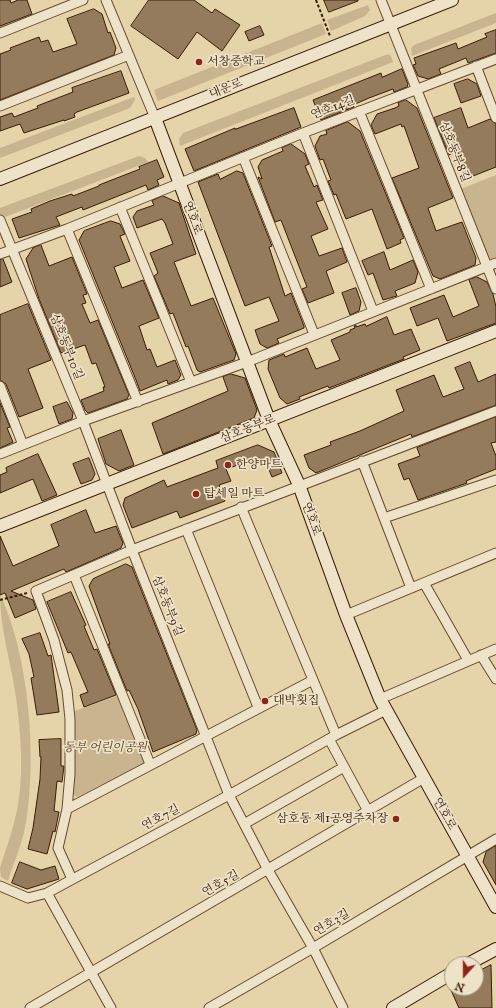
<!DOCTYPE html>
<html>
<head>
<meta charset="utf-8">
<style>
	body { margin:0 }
	#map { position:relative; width:496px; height:1008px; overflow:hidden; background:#e5d3aa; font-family:"IM FELL Great Primer",serif }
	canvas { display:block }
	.north { position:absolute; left:444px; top:956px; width:40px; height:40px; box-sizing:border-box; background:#eee2c8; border:1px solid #a6937a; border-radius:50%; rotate:201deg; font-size:11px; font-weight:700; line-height:16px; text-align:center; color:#3a1c06 }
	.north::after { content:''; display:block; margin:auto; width:14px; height:18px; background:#8f2418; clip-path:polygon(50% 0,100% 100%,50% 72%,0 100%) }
</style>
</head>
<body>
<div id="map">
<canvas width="496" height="1008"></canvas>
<div class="north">N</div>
</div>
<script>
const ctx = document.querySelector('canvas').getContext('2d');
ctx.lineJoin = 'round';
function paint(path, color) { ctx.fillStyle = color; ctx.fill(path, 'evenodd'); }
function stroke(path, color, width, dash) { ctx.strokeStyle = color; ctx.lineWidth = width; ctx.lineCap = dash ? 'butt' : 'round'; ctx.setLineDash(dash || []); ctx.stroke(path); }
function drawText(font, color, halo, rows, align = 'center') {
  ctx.font = font + ' "IM FELL Great Primer","Noto Serif KR",serif'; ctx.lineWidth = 3.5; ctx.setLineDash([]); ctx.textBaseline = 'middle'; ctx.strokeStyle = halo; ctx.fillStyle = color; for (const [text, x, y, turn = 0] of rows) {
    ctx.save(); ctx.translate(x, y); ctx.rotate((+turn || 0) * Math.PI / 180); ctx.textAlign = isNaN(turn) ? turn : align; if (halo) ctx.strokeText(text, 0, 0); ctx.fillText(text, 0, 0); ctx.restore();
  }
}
const green = new Path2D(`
	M368,5L370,10L365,16L331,31L327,20Z
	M496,13V23L412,56L411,48L414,45Z
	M322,23L326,34L158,101L154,90Z
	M388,54L391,56L393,62L180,146L179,139L183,133Z
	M134,97L135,100L130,108L0,158V148Z
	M139,156L145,158L148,162L0,219V208Z
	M496,175V258L489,261L461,189Z
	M0,594C29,656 37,755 26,822C23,842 14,862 8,881L1,877L0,868C5,852 11,835 15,819C25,780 21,736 16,697C11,662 0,629 0,594Z
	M117,696L144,763L77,797L72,794L75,754L72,712Z`);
const building = new Path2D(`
	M0,0H10L11,3L18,0H27L32,14L0,26Z
	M149,0H194L212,13L215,9L240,25L222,51L197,32L178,59L131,26Z
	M324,0H358V1L329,12Z
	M94,9L102,14L108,33L110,32L116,48L114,55L0,100V54L11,50L10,48L39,37L41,42L48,40L53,52L77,44L67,19Z
	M260,26L264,35L249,41L245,32Z
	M496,30V53L468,63L466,58L439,69L441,74L428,79L418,76L413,65L416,64L414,58L456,43L458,49L487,37L485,34Z
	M402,69L408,84L407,87L394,92L393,89L369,98L353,105L354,107L321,120L313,100L381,73L382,77Z
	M121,71L129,93L77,112L74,114L75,117L64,121V120L24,133L20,124L0,131V117L12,113L14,117L38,108L37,106L73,92L72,88Z
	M468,79L477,84L481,96L461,103L454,84Z
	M406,100L417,108L453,198L428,208L436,231L462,222L476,258L475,265L440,279L433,276L392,178L419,168L404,126L402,127L401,124L375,134L371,125L377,114L395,108L399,106L398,103Z
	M294,108L301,127L194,171L185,149L235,128V129Z
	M461,108L468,128L490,119L496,124V167L468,178L457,151L449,155L434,118Z
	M348,122L360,131L404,238L400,240L401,243L387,249L372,209L346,219L336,194L334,195L328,181L331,180L323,159L320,160L315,146L320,136L327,134L326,131Z
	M291,144L305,154L309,164L305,166L314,187L317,185L323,200L316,202L328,229L311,236L319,256L342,248L347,262L326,271L334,293L308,303L302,289L307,287L281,220L275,222L258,177L262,179L258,167L262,160L283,151L282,148Z
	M157,160L164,177L157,180L159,185L148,190L146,185L83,210L82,207L56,217L60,225L19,238L12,219L32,212L31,209L50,201L72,194L73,196L99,186V185L140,169L139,167Z
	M237,171L243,173L272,246L269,247L285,296L291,293L304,326V328L277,339L279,343L267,348L260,344L255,330L279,321L269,297L245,306L198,182L218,174L220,179Z
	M163,196L179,203L196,254L174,262L191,306L213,298L236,354L234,360L200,372L197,370L188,346L186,347L173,313L170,314L154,276L158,273L150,253L173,244L165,223L162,219L137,228L133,217L137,211L154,205L152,201Z
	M111,221L120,224L125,234L120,236L130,261L114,267L122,288L143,280L159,318L139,326L147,350L150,349L157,367L175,360L181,375L178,380L168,384L167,380L140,391L136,380L79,240L84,231Z
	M41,245L49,266L72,257L87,294L83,295L86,303L82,304L90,323L98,320L129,395L127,399L88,413L85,410L81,400L104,391L103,387H105L96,363L92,364L85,345L61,353L39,299L26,259L33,248Z
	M384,252L390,270L413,260L418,272L415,283L395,291L397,296L383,300L373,273L368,275L362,261Z
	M3,259L12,282L0,287V260Z
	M477,277L487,282L493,294L496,307V323L447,341L438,318L417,326L410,308L444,295L453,317L479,306L469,280Z
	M356,288L361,302L359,311L350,315L342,293Z
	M28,304L51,360L28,369L43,408L19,417L6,384L0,380V315Z
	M387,317L394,335L411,329L420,350L403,357L404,359L329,388L328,386L299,397L300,399L287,404L280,398L268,369L269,360L284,354L285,357L307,348L316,369L340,360L331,340L350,332V330L355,328L354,326L356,325V327L365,324L366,326Z
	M470,362L478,382L496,374V405L412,437L411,434L316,473L309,468L304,455L331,445L330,442L360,431L404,411L396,390L434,375L443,397L464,389L455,368Z
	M231,374L245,378L257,410L254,418L163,454L152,423L228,391L223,377Z
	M67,402L73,413L72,419L59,424L53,407Z
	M0,403L10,427L7,428L13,442L0,448Z
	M496,417V442L491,443L496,456V469L466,481L467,483L418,500L409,478L404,480L398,464L420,456L417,448Z
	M121,430L134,465L119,471L106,464L98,439Z
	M258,445L274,452L282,473L272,477L265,460L259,458L226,469L231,481L219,485L225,501L180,518L177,511L132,528L123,505L125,498L164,480L167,487L218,468L216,461Z
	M38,454L57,495L42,501L33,479L0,493V475L7,472L6,468Z
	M89,458L95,474L92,480L81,484L73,464Z
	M86,510L95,533L116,526L123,543L121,548L66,572L64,569L11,591L33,600L36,609L15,618L5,593L0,595V536L13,566L59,546L51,525Z
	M126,564L132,567L197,730L196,734L153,752L138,709L129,690L127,691L108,644H110L89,586L93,579Z
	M71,592L86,625L84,626L94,650L97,649L116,695L84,707L80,695L88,692L71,652L68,653L47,602Z
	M40,633L48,656L51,655L59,712L37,715L31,678L34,677L29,654L22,639Z
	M61,739V766H64L62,782L57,781L54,811L59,812L55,832L53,831L47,854L28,849L33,828L40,779L41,757H40L39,740Z
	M496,846V885L483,862L486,852Z
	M20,862L41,870L55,866L59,879L27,889L12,883Z
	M491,965L492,1008H459L450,988H476V973Z`);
const path = new Path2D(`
	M316,0L330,36
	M0,600L27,593`);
const street = new Path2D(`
	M106,0L155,118
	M381,0L496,289
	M0,33L83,0
	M476,66L496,118
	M0,106L129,55
	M359,111L431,289
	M303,133L373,311
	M243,157L314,334
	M120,207L191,382
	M0,220L83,421L132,550L229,795L268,870L313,948L343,1008
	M67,229L138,402
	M0,254L67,229L303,133L496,59
	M0,386L23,445
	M0,454L83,421L247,362L496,263
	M362,461L411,588
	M241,507L336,735
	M384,518L496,480
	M186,529L258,707
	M74,575L150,764
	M424,583L468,660
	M346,615L496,553
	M481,655L496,679
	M380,699L496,649
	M329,739L368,811
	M67,809L313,680
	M244,824L344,767
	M72,879L58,848L67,809L70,774V719L67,690L54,640L36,591L132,550L496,411
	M0,886L28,898L47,893L229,795L336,735L386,710
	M47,893L111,1008
	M30,1008L424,778
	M209,1008L313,948L496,839`);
const secondary = new Path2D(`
	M155,118L269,420L299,485L346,615L380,699L496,907
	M0,179L452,0
	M0,526L496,331
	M468,964L496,949
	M393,1008L452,973`);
const markers = [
	[199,62,4,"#8f2418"],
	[228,465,4,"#8f2418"],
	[196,494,4,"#8f2418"],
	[265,701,4,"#8f2418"],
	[396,819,4,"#8f2418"]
];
const poiNames = [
	["서창중학교",207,62],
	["한양마트",236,465],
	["탑세일 마트",204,494],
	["대박횟집",273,701],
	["삼호동 제1공영주차장",388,819,"right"]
];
const streetNames = [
	["대운로",226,89,-22],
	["연호14길",333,108,-21],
	["삼호동부8길",454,152,68],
	["연호로",192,218,70],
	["삼호동부10길",66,347,68],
	["삼호동부로",248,429,-21],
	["연호로",311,519,70],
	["삼호동부9길",167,606,68],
	["연호로",444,814,61],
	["연호7길",161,818,-28],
	["연호5길",221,884,-30],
	["연호3길",332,923,-31]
];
const parkNames = [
	["동부 어린이공원",105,748]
];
paint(green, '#c8b48e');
paint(building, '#937b5b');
stroke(building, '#3a1c06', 1);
stroke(street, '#654a2f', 11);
stroke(secondary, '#3a1c06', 14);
stroke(path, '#3a1c06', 2, [3, 2]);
stroke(street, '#eee2c8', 9);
stroke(secondary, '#eee2c8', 12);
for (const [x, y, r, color] of markers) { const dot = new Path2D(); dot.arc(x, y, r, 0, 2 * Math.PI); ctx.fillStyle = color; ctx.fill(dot); stroke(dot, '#eee2c8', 1.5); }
drawText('12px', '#3a1c06', '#eee2c8', poiNames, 'left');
drawText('12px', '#3a1c06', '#eee2c8', streetNames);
drawText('italic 12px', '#5e4228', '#eee2c8', parkNames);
</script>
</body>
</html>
